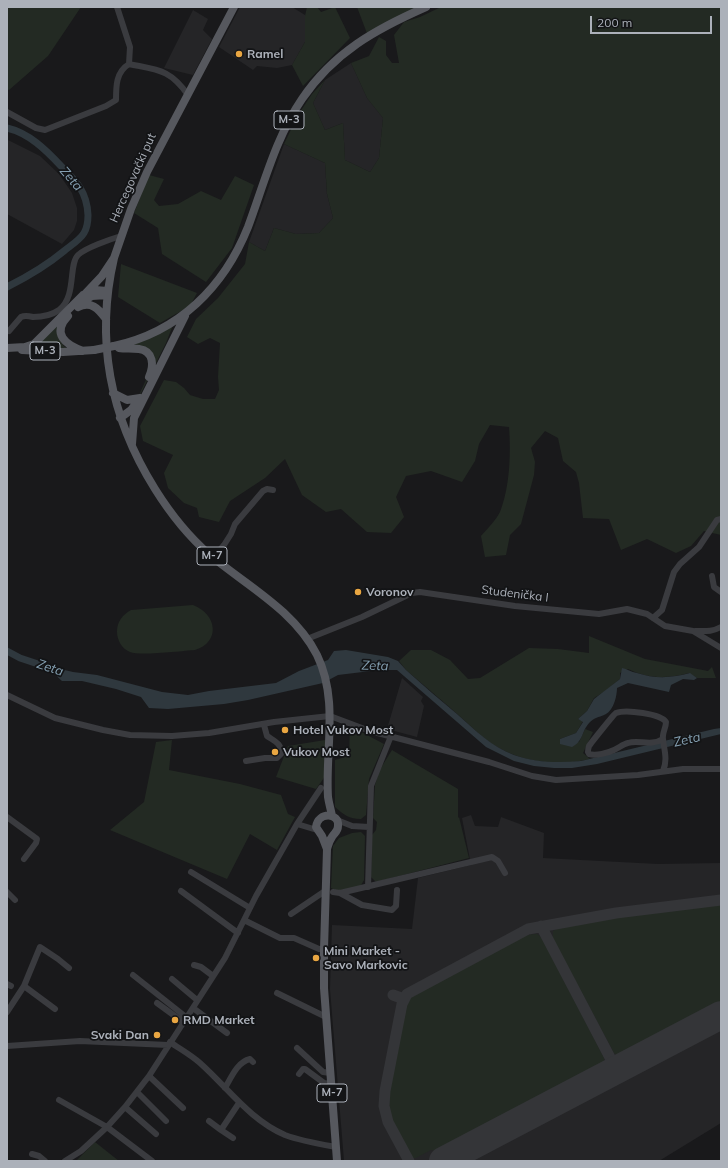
<!DOCTYPE html>
<html>
<head>
<meta charset="utf-8">
<style>
	body { margin:0 }
	#map { position:relative; width:728px; height:1168px; overflow:hidden; background:#19191b; font-family:Mulish,sans-serif }
	canvas { display:block }
	.frame { position:absolute; inset:0; border:8px solid #acb1ba; pointer-events:none }
	.scale { position:absolute; left:590px; top:16px; width:122px; height:18px; box-sizing:border-box; border:2px solid #acb1ba; border-top:0; padding-left:5px; font-size:12px; line-height:14px; white-space:nowrap; color:#acb1ba; -webkit-text-stroke:3px #131416; paint-order:stroke }
</style>
</head>
<body>
<div id="map">
<canvas width="728" height="1168"></canvas>
<div class="frame"></div>
<div class="scale">200 m</div>
</div>
<script>
const ctx = document.querySelector('canvas').getContext('2d');
ctx.lineJoin = 'round';
function paint(path, color) { ctx.fillStyle = color; ctx.fill(path, 'evenodd'); }
function stroke(path, color, width, dash) { ctx.strokeStyle = color; ctx.lineWidth = width; ctx.lineCap = dash ? 'butt' : 'round'; ctx.setLineDash(dash || []); ctx.stroke(path); }
function drawText(font, color, halo, rows, align = 'center') {
  ctx.font = font + ' Mulish,sans-serif'; ctx.lineWidth = 3.5; ctx.setLineDash([]); ctx.textBaseline = 'middle'; ctx.strokeStyle = halo; ctx.fillStyle = color; for (const [text, x, y, turn = 0] of rows) {
    ctx.save(); ctx.translate(x, y); ctx.rotate((+turn || 0) * Math.PI / 180); ctx.textAlign = isNaN(turn) ? turn : align; if (halo) ctx.strokeText(text, 0, 0); ctx.fillText(text, 0, 0); ctx.restore();
  }
}
const built = new Path2D(`
	M240,7H292L305,15V42L292,65L277,68L257,66L253,70L219,47Z
	M193,10L208,19L203,30L212,39L193,75L164,68Z
	M351,63L367,98L383,118L379,158L370,172L345,160L343,123L325,130L313,103L325,80Z
	M8,140L40,156L59,174L72,193L77,208V221L74,230L62,244L7,214Z
	M284,144L325,163L327,194L333,218L319,233L296,234L274,228L265,251L249,242Z
	M402,678L423,697L421,701L424,706L417,737L387,729Z
	M471,815L475,826L498,827L501,817L544,833L543,858L658,864L721,863V1123L659,1161H344L330,989L332,925L412,929L418,878L471,865L462,818Z`);
const green = new Path2D(`
	M7,7H81L48,56L9,90L7,89Z
	M307,7H317L321,12L335,7L350,38L303,86L292,65L305,42V16Z
	M357,7H426L368,36Z
	M441,7H721V535L704,531L691,546L676,553L647,539L621,550L609,519L583,518L579,483L576,472L563,461L558,438L545,431L531,448L535,462L534,475L521,524L510,535L506,555L485,557L481,536C487,529 496,520 500,512C510,487 511,453 509,427L490,425L479,444L475,461L462,482L431,471L406,476L396,497L404,517L391,533L367,532L341,509L326,512L302,495L285,459L265,478L230,501L219,522L199,517L197,508L184,503L168,488L164,473L173,455L143,441L140,426L164,380L176,382L184,388L190,395L203,399H215L219,390L218,377L220,343L210,338L198,344L187,337L196,319L218,298L245,264L249,242L265,251L274,228L296,234L319,233L333,218L327,194L325,163L284,144L298,115L312,94L325,80L313,103L325,130L343,123L345,160L370,172L379,158L383,118L367,98L351,63L369,56L379,37L386,41V55L392,63H399L394,35L404,22L420,17Z
	M149,175L164,179L154,200L159,206L178,204L201,191L221,200L235,176L254,185L232,248L206,282L162,254L158,228L134,213Z
	M121,264L197,293L190,306L160,323L118,297Z
	M94,291H98L99,292L85,296L82,298C66,314 45,328 67,349L29,347C48,335 75,295 94,291Z
	M173,325L166,343L132,411L134,406L150,371L151,357L126,347Z
	M193,605C217,614 221,642 195,650C181,651 140,656 130,652C122,649 117,640 117,632C117,622 122,615 131,610Z
	M589,636L645,659L708,671L712,667L716,678H697L689,673C667,679 649,679 628,669L620,673V679L604,692L594,698L587,711L578,719L583,721L576,733L560,739L579,742L585,729L593,732L583,753L590,759C562,766 528,763 503,750C488,743 476,731 464,720C445,703 425,686 406,670L399,661L411,650H431L450,660L468,679L480,678L529,648L558,649L589,653Z
	M350,726L384,744L369,779L366,815L361,819C349,819 344,815 335,807V760L349,756Z
	M172,740L169,770L240,784L281,795L288,814L295,817L277,850L250,834L227,879L110,830L144,802L156,742Z
	M325,740L326,775L316,789L276,777L288,746Z
	M392,750L458,789V818L459,817L469,858L376,882L371,877L372,835L376,830L377,822L373,818L375,785L379,771Z
	M361,832L365,836L364,880L360,887L339,892L331,888L333,846L339,838L352,833Z
	M721,905V1004L624,1055L619,1056L614,1053L553,939V931L563,926L618,917Z
	M537,934L542,938L604,1058V1063L601,1067L439,1151L431,1150L416,1158H411L391,1118L388,1100L406,1002L413,994C442,979 471,962 500,948C512,942 524,934 537,934Z
	M95,1142L119,1161H76Z`);
const water = new Path2D(`
	M346,650L388,657L398,661L406,670C423,685 440,700 457,714C475,730 492,747 514,755C536,763 559,763 581,761L714,729L721,728V734L597,764L572,768H554L534,766L514,761L486,747L397,670H379L338,675L323,683L248,700L224,704L168,709L149,708L141,697L116,689L82,681H62L52,672L51,669L52,667L73,672L97,675L162,692L188,695L209,691L276,683L299,671L328,660L334,651Z
	M622,668C627,669 631,672 637,673C655,679 672,678 690,673L697,678L694,680L683,679L671,685L669,692L628,683L617,688C617,697 613,712 604,715C599,717 594,718 590,722C581,731 584,741 572,747L560,744V739L576,733L583,722L578,719L587,711L594,699L620,679Z`);
const river = new Path2D(`
	M7,128C29,133 46,150 61,166C77,182 87,192 88,215C88,221 87,228 84,233C80,240 70,246 64,251C46,266 27,277 7,287
	M7,651L20,658L59,671`);
const taxiway = new Path2D(`
	M541,926L616,1069
	M393,995L404,999
	M409,1161L388,1122L384,1106L385,1091L402,1004L407,994L528,929L616,913L721,900`);
const runway = new Path2D(`
	M443,1161L721,1015`);
const minor = new Path2D(`
	M117,7L130,47L129,64
	M7,112L36,128L45,130L106,106L116,100C116,86 116,72 129,64C158,70 170,69 188,95
	M9,331L21,317C25,315 29,316 33,317C42,317 52,315 59,310C77,296 68,265 78,255C85,248 111,239 121,236
	M213,558L224,545L231,534L235,524L263,491L267,489L273,490
	M712,576L714,587L721,592
	M653,618L662,610L674,572L680,564L699,547L717,520L721,519
	M695,631C705,631 712,632 721,627
	M307,639L362,617L412,593L420,592L515,606L599,614L627,609L647,614L665,626L693,631L721,648
	M7,695L55,718L103,730L130,735L172,736L209,733L274,722L330,716L370,731L489,762L532,776L556,780L638,775L683,769H721
	M663,739C650,747 639,739 628,743C623,744 619,748 614,750C608,753 596,756 589,754L588,752C588,750 588,749 589,746C591,743 614,714 616,713C626,709 661,714 666,722C666,728 662,733 663,739C664,750 668,759 663,771
	M246,761L265,758H277L281,754C282,743 274,741 267,736L264,725
	M7,817L37,839L36,843L24,859
	M337,820L352,826L369,827
	M297,824L321,788
	M191,872L250,908
	M368,887L371,786L391,736
	M181,891L238,933
	M7,892L15,900
	M333,892L340,893L492,857L498,861L505,873
	M340,893L362,905L392,910L396,906L397,890
	M291,914L325,891
	M244,920L280,938H294L319,949H324
	M194,965L201,967L213,976
	M133,975L186,1017
	M172,979L197,1000
	M7,984L11,986
	M24,986L55,1009
	M277,993L326,1017
	M157,1003L183,1022
	M193,1008L227,1033
	M7,1012L24,986L40,947L58,959L69,968
	M170,1042C180,1049 191,1055 200,1063C228,1088 250,1120 285,1135C301,1141 319,1144 336,1147
	M7,1046L80,1041L168,1045
	M297,1048L323,1072L330,1073
	M299,1074L303,1069H305L324,1083L331,1084
	M149,1076L183,1108
	M225,1088C231,1078 237,1062 250,1059L253,1062
	M137,1092L166,1121
	M59,1100L107,1127L152,1161
	M125,1107L156,1134
	M209,1121L221,1130L239,1103
	M221,1130L233,1138
	M32,1154L39,1156L45,1161
	M65,1161L81,1151L107,1127L125,1107L149,1076L225,958L256,896L297,824L317,830`);
const major = new Path2D(`
	M114,258C95,340 110,417 155,489C170,513 188,536 210,555C247,586 294,610 317,655C339,700 325,750 328,797C329,804 331,810 332,816
	M85,294L102,276L114,258L131,209L147,172L234,7
	M83,301L92,296L107,295
	M78,307C91,301 98,308 106,319
	M68,316C51,334 66,345 83,351
	M114,346C179,332 224,287 248,227C264,184 276,137 302,99C334,52 376,29 426,7
	M7,348L25,347L34,344L83,295L95,290L107,291
	M119,348C125,349 132,348 139,349C154,351 154,366 149,377
	M22,350L63,352L94,350
	M113,393L127,400L140,398
	M120,418L131,410L139,399
	M132,444L134,418L185,316
	M327,849C328,846 329,841 332,837C334,833 338,832 338,826C340,813 318,811 316,827L322,836L327,849L324,949V988L337,1161`);
const majorBridge = new Path2D(`
	M94,350L114,346`);
const markers = [
	[239,54,4,"#e9a642"],
	[358,592,4,"#e9a642"],
	[285,730,4,"#e9a642"],
	[275,752,4,"#e9a642"],
	[316,958,4,"#e9a642"],
	[175,1020,4,"#e9a642"],
	[157,1035,4,"#e9a642"]
];
const shields = [
	[289,120,30],
	[45,351,30],
	[212,556,30],
	[332,1093,30]
];
const shieldNames = [
	["M-3",289,120],
	["M-3",45,351],
	["M-7",212,556],
	["M-7",332,1093]
];
const poiNames = [
	["Ramel",247,54],
	["Voronov",366,592],
	["Hotel Vukov Most",293,730],
	["Vukov Most",283,752],
	["Mini Market -",324,951],
	["Savo Markovic",324,965],
	["RMD Market",183,1020],
	["Svaki Dan",149,1035,"right"]
];
const streetNames = [
	["Hercegovački put",133,178,-66],
	["Studenička I",515,594,7]
];
const waterNames = [
	["Zeta",71,179,49],
	["Zeta",375,666,2],
	["Zeta",50,668,18],
	["Zeta",687,740,-13]
];
paint(built, '#252527');
paint(green, '#232a23');
paint(water, '#2f383e');
stroke(river, '#2f383e', 7);
stroke(taxiway, '#343538', 11);
stroke(runway, '#343538', 28);
stroke(minor, '#3a3b3f', 6);
stroke(major, '#56585e', 8);
stroke(majorBridge, '#56585e', 8);
for (const [x, y, r, color] of markers) { const dot = new Path2D(); dot.arc(x, y, r, 0, 2 * Math.PI); ctx.fillStyle = color; ctx.fill(dot); stroke(dot, '#131416', 1.5); }
for (const [x, y, w] of shields) { const box = new Path2D(); box.roundRect(x - w / 2, y - 9, w, 18, 3); ctx.fillStyle = '#131416'; ctx.fill(box); stroke(box, '#acb1ba', 1); }
drawText('bold 11px', '#acb1ba', null, shieldNames);
drawText('bold 12px', '#acb1ba', '#131416', poiNames, 'left');
drawText('12px', '#acb1ba', '#131416', streetNames);
drawText('italic 13px', '#85a0b2', '#131416', waterNames);
</script>
</body>
</html>
